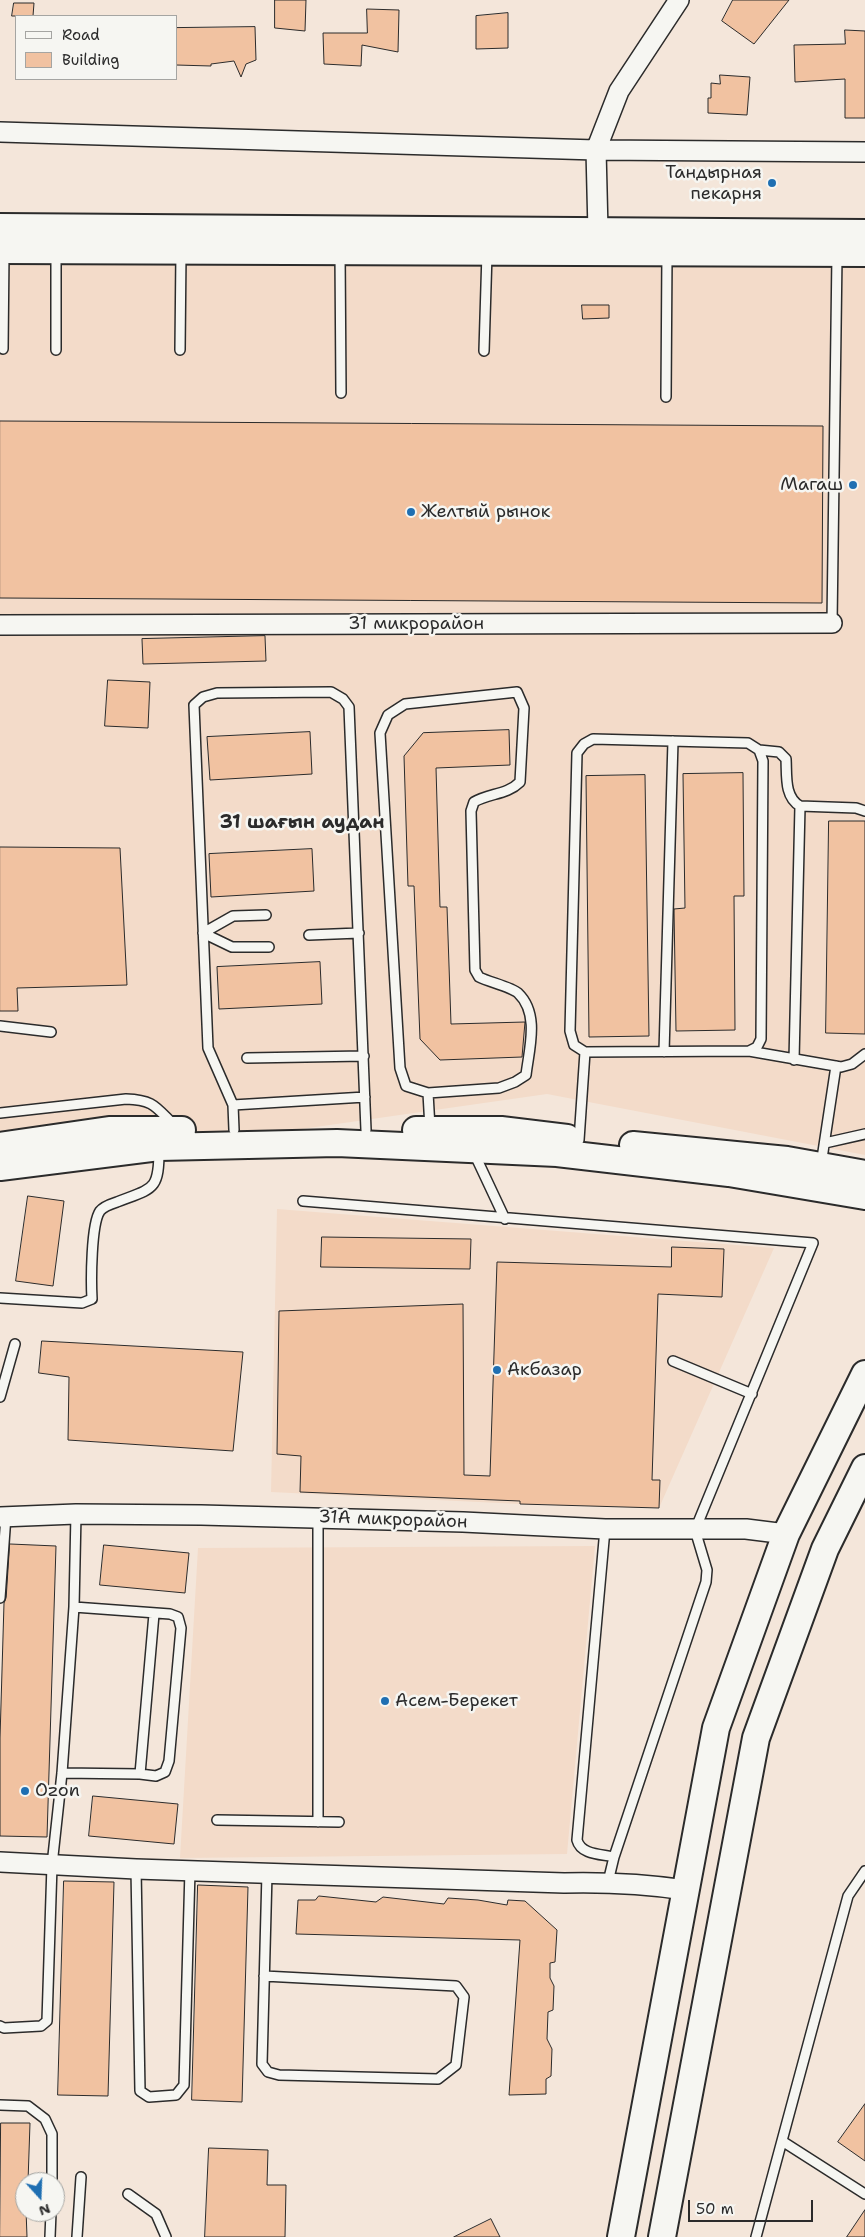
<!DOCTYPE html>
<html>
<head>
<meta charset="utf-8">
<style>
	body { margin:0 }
	#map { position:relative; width:865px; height:2237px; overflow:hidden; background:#f4e6da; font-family:"Shantell Sans",sans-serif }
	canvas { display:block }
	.legend { position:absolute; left:15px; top:15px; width:162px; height:65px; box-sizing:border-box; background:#f6f6f2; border:1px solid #a5a5a2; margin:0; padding:6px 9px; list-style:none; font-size:15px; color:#2b2b2b }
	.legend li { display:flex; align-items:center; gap:10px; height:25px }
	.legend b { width:25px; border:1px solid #a5a5a2 }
	.north { position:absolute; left:15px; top:2172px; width:50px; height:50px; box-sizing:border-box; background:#f6f6f2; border:1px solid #a5a5a2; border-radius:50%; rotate:160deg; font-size:14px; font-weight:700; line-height:20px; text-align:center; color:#2b2b2b }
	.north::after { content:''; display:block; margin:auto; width:18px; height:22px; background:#1f6fb2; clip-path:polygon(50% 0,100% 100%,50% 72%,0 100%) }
	.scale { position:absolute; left:688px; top:2200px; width:125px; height:22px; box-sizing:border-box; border:2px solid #2b2b2b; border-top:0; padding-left:6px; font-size:15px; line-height:18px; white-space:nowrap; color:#2b2b2b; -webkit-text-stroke:4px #f6f6f2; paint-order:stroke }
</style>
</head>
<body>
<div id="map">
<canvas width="865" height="2237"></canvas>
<ul class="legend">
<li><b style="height:6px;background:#f6f6f2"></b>Road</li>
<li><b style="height:14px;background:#f1c2a1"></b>Building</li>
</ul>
<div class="north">N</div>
<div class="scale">50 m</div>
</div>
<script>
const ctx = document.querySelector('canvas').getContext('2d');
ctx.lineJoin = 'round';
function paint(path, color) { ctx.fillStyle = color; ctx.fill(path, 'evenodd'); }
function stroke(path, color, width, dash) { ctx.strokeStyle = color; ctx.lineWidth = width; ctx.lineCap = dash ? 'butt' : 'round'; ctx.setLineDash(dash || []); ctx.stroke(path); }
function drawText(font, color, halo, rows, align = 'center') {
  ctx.font = font + ' "Shantell Sans",sans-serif'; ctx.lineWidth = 5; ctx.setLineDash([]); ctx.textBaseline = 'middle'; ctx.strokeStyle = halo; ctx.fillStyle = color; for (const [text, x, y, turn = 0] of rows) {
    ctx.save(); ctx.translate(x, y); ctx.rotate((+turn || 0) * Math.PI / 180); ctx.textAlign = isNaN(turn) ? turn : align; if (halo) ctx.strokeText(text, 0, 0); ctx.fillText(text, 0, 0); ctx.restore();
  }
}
const built = new Path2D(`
	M0,255L865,267V1155L547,1094L0,1172Z
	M277,1209L774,1248L659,1508L520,1504L271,1492Z
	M595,1546L567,1854L180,1858L198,1548Z`);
const building = new Path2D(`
	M275,0H306L305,31L275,28Z
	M733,0H789L754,44L722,21Z
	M14,3H34L33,16H12Z
	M367,9L399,10L398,52L362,45L361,66L324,64L323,33H367Z
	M508,13V48L476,49V16Z
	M255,27L256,60L246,64L241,77L234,61L211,64V66L176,65V28Z
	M845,30L865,31V118H845V79L795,82L794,45L845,44Z
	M720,75L750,77L747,115L708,113V98H711V83L720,84Z
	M582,305H609V318L583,319Z
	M0,421L823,426L822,603L0,598Z
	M265,636L266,661L143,664L142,639Z
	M108,680L150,682L148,728L105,726Z
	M509,730L510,765L436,768L440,907H447L451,1024L525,1022L522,1057L440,1060L420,1039L414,886H408L404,756L423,733Z
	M310,732L312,774L210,780L207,737Z
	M743,773L744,896H734L735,1030L676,1031L674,909L685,908L683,774Z
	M645,775L649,1036L589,1037L586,776Z
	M829,821H865V1034L826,1033Z
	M0,847L120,848L127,985L17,988L18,1011H0Z
	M312,849L314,891L211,897L209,854Z
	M320,962L322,1004L219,1009L217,967Z
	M28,1196L64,1201L53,1286L16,1281Z
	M322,1237L471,1239L470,1269L321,1267Z
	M672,1247L724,1249L722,1297L658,1294L652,1480H660L659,1508L520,1504V1501L300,1492L301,1456L277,1454L279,1311L463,1304L464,1475L490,1476L497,1262L671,1267Z
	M42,1341L243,1352L233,1451L68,1440L69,1377L39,1373Z
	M10,1544L56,1546L47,1837L0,1836V1738L4,1603L6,1598Z
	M104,1545L189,1553L185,1593L100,1585Z
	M93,1796L178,1804L174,1844L89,1836Z
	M64,1881L114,1882L108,2096L58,2095Z
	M198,1885L248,1887L242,2102L192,2100Z
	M319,1896L376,1902L383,1897L444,1904L448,1898L478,1900L507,1905L508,1900L525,1901L557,1930L555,1962L550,1963V1978L554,1986L553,2010L548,2012L547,2039L552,2049L551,2076L546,2079V2094L509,2095L520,1940L296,1934L298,1900H315Z
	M865,2104V2161L838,2142Z
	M1,2123H30L28,2182H25L27,2237H0Z
	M209,2148L268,2150L267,2185H286L285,2237H205Z
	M865,2210V2237H847Z
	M491,2219L500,2237H454Z`);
const lane = new Path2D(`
	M340,252L341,393
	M3,349L4,252
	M56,350V252
	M180,350L181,252
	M484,351L487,253
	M666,397L667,254
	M832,623L837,255
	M517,692L524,708L520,782C507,795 489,793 474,802L471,811L475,970L479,977C489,982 511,987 518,993C540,1014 529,1049 526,1075L515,1082L499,1088L428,1093L406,1086L400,1068L380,733L388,715L405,704Z
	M593,739L748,743L759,750L763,761L761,1039L757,1047L749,1051L585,1052L574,1045L570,1031L577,753L584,744Z
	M759,750L779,752L786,759C787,775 784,797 800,806L856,808L865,811
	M266,915L233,916L203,933L232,947H269
	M309,935L359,933
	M0,1026L51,1032
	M749,1051L841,1067L852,1064L865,1054
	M664,1052L673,741
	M247,1058L364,1056
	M794,1060L800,806
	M428,1093L430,1128
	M233,1105L365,1097
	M0,1113L126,1099C153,1100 155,1106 173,1124
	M234,1130L233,1105L208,1048L194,705L203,697L217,693L331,692L343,699L349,707L366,1130
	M579,1140L585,1052
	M825,1143L865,1134
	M474,1153L505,1219
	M821,1165L836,1066
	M303,1201L813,1243L695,1530L707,1570L706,1582L614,1857L608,1882
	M0,1298L82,1303L92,1299C91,1281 91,1224 100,1211C104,1206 111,1204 117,1202C153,1188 159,1191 159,1150
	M673,1361L752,1394
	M0,1397L15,1344
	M605,1529L577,1840C581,1855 601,1854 614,1857
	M0,1598L6,1516
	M62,1773L140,1774L156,1776L165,1772L169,1761L181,1628L178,1617L170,1614L74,1607
	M140,1774L154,1614
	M217,1820L339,1822
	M318,1822V1517
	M136,1869L140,2091L149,2097L176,2095L184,2085L190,1870
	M264,1976L456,1986L464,1997L456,2065L438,2079L279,2075L268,2072L262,2064L267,1873
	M0,2026L4,2028L41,2026L47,2021L52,1865L62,1773L74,1607L76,1514
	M0,2105L28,2106L45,2119L52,2134V2182
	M782,2141L865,2194
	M128,2194L156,2214L166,2237
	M50,2237L51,2212
	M77,2237L81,2177
	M756,2237L848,1896L865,1871`);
const street = new Path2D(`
	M0,132L596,150L865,152
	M598,231L596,150L619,91L679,0
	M0,625L832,623
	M0,1517L76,1514L201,1515L463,1522L605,1529H746L786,1534
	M0,1862L136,1869L564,1883C606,1882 645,1884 686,1890`);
const secondary = new Path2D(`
	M0,227L865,233
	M0,250L865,253
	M416,1130H501L567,1138
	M633,1145L787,1160L865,1174
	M0,1146L109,1130H182
	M0,1167L159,1147L337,1143L557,1153L729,1173L865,1196
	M621,2237L716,1728L786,1534L865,1374
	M662,2237L756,1738L825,1549L865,1468`);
const markers = [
	[772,183,5,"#1f6fb2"],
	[853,485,5,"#1f6fb2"],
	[411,512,5,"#1f6fb2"],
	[497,1370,5,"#1f6fb2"],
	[385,1701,5,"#1f6fb2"],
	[25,1791,5,"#1f6fb2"]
];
const poiNames = [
	["Тандырная",762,173,"right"],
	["пекарня",762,194,"right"],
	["Магаш",843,485,"right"],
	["Желтый рынок",421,512],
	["Акбазар",507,1370],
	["Асем-Берекет",395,1701],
	["Ozon",35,1791]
];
const streetNames = [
	["31 микрорайон",416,624],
	["31А микрорайон",393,1520,2]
];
const neighbourhoodNames = [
	["31 шағын аудан",302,823]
];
paint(built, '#f3dbc9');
paint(building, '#f1c2a1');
stroke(building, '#2b2b2b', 1);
stroke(lane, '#2b2b2b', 12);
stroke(street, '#2b2b2b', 22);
stroke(secondary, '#2b2b2b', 30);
stroke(lane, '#f6f6f2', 9);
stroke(street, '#f6f6f2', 19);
stroke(secondary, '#f6f6f2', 26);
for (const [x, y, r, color] of markers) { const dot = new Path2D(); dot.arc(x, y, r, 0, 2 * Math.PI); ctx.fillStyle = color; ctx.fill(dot); stroke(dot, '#f6f6f2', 2); }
drawText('18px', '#2b2b2b', '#f6f6f2', poiNames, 'left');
drawText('18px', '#2b2b2b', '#f6f6f2', streetNames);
drawText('bold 19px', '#2b2b2b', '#f6f6f2', neighbourhoodNames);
</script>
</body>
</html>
